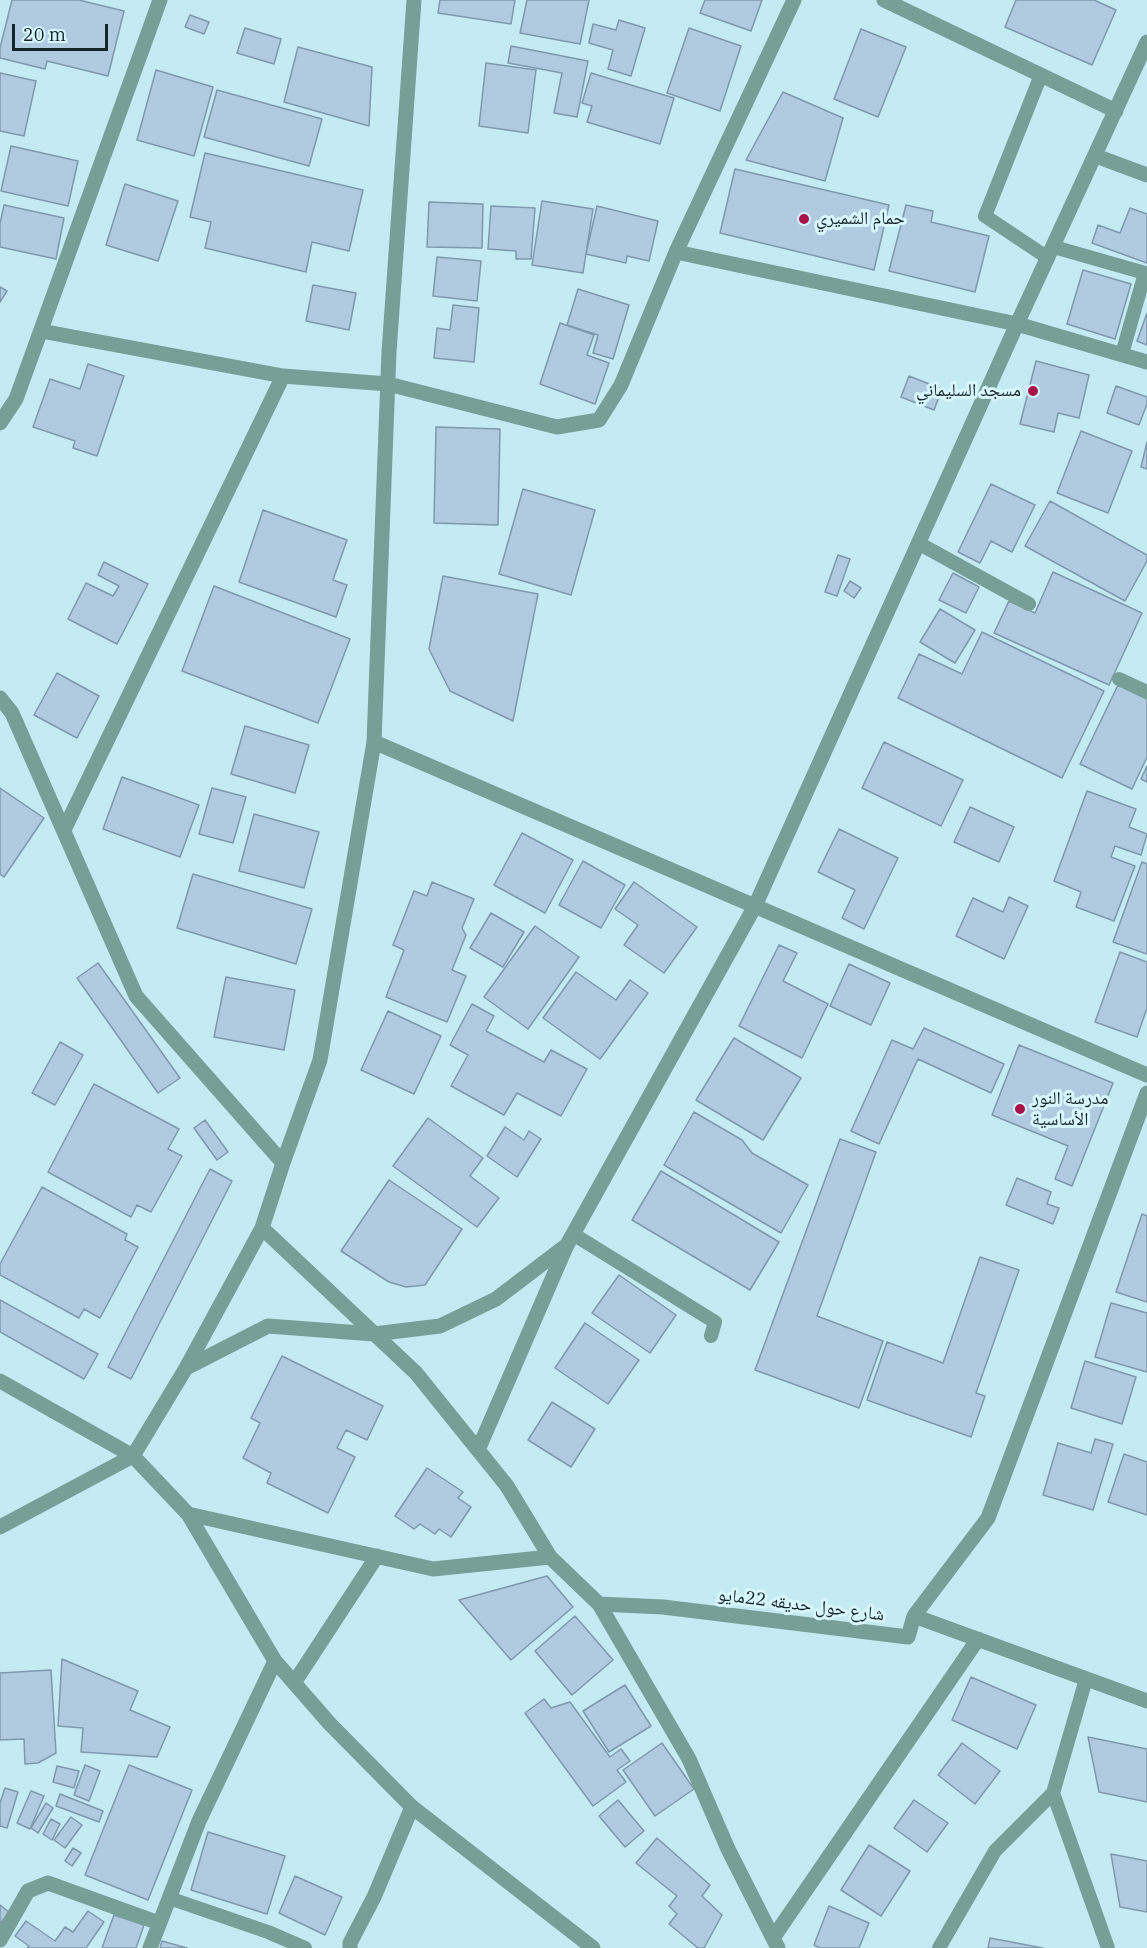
<!DOCTYPE html>
<html>
<head>
<meta charset="utf-8">
<style>
	body { margin:0 }
	#map { position:relative; width:1147px; height:1948px; overflow:hidden; background:#c4eaf3; font-family:"IBM Plex Serif",serif }
	canvas { display:block }
	.scale { position:absolute; left:12px; top:24px; width:96px; height:27px; box-sizing:border-box; border:3px solid #152427; border-top:0; padding-left:8px; font-size:18px; line-height:21px; white-space:nowrap; color:#152427; -webkit-text-stroke:4px #d7f6fd; paint-order:stroke }
</style>
</head>
<body>
<div id="map">
<canvas width="1147" height="1948"></canvas>
<div class="scale">20 m</div>
</div>
<script>
const ctx = document.querySelector('canvas').getContext('2d');
ctx.lineJoin = 'round';
function paint(path, color) { ctx.fillStyle = color; ctx.fill(path, 'evenodd'); }
function stroke(path, color, width, dash) { ctx.strokeStyle = color; ctx.lineWidth = width; ctx.lineCap = dash ? 'butt' : 'round'; ctx.setLineDash(dash || []); ctx.stroke(path); }
function drawText(font, color, halo, rows, align = 'center') {
  ctx.font = font + ' "IBM Plex Serif","Noto Naskh Arabic",serif'; ctx.lineWidth = 6; ctx.setLineDash([]); ctx.textBaseline = 'middle'; ctx.strokeStyle = halo; ctx.fillStyle = color; for (const [text, x, y, turn = 0] of rows) {
    ctx.save(); ctx.translate(x, y); ctx.rotate((+turn || 0) * Math.PI / 180); ctx.textAlign = isNaN(turn) ? turn : align; if (halo) ctx.strokeText(text, 0, 0); ctx.fillText(text, 0, 0); ctx.restore();
  }
}
const building = new Path2D(`
	M12,0H79L124,11L108,76L47,61L45,69L0,58V48Z
	M440,0H515L511,24L438,13Z
	M527,0H589L580,44L520,33Z
	M705,0H762L751,31L700,13Z
	M1016,0H1094L1116,10L1092,65L1005,27Z
	M190,15L209,22L204,34L185,27Z
	M619,20L645,28L631,76L608,69L613,50L589,43L593,24L616,30Z
	M245,28L281,39L274,64L237,53Z
	M689,28L741,46L720,111L667,93Z
	M861,29L906,47L878,117L834,99Z
	M511,46L588,61L577,117L554,113L562,73L508,63Z
	M298,47L372,67L369,126L284,102Z
	M486,63L536,70L528,133L479,126Z
	M156,70L213,87L194,156L137,140Z
	M0,73L36,81L24,136L0,131Z
	M591,73L674,98L660,144L587,122L592,106L582,103Z
	M217,90L322,119L309,166L204,137Z
	M783,92L843,118L825,181L746,160Z
	M11,146L78,161L68,206L1,191Z
	M205,153L363,190L349,251L312,242L306,272L205,248L211,222L190,217Z
	M735,169L889,205L874,270L720,233Z
	M125,184L178,201L158,261L106,245Z
	M542,201L593,209L583,273L532,265Z
	M429,202L483,204L482,248L427,247Z
	M4,205L64,218L56,259L0,247V224Z
	M906,205L933,211L931,222L989,236L975,292L889,271Z
	M491,206L535,208L531,259H516V251L488,249Z
	M597,206L658,221L649,261L627,256L626,263L586,254Z
	M1130,208L1147,214V263L1092,243L1098,225L1120,233Z
	M437,257L481,261L477,301L433,296Z
	M1083,270L1131,284L1115,339L1067,324Z
	M313,285L356,293L349,330L306,321Z
	M0,287L7,291L0,302Z
	M578,289L629,305L613,359L593,353L598,335L567,325Z
	M453,305L479,308L474,362L434,358L437,328L450,330Z
	M1147,313V345L1137,341Z
	M560,323L594,335L587,355L609,363L595,404L540,384Z
	M1036,361L1089,375L1079,418L1058,413L1054,432L1020,424Z
	M88,364L124,376L97,456L73,448L75,441L33,427L50,379L80,389Z
	M909,376L942,389L934,410L901,397Z
	M1116,386L1147,397V404L1139,425L1107,413Z
	M436,427L500,429L498,525L434,523Z
	M1081,431L1132,451L1108,513L1057,493Z
	M1147,442V469L1141,467Z
	M991,484L1035,505L1012,552L991,541L980,563L958,552Z
	M523,489L595,510L571,595L499,574Z
	M1050,501L1147,555V561L1125,601L1025,546Z
	M263,510L347,540L333,580L347,585L336,617L239,582Z
	M838,555L850,559L837,596L825,592Z
	M104,562L148,584L117,644L68,619L86,583L113,596L119,586L98,575Z
	M1053,572L1142,613L1109,685L994,633L1009,601L1035,613Z
	M953,573L979,587L966,613L939,600Z
	M443,576L538,594L513,721L450,691L429,649Z
	M850,581L861,588L854,598L844,591Z
	M214,586L350,639L318,723L182,671Z
	M940,609L975,630L955,663L920,642Z
	M982,632L1104,691L1062,778L898,698L919,654L962,674Z
	M57,673L99,696L77,738L34,715Z
	M1118,685L1147,699V757L1132,789L1080,764Z
	M245,726L309,745L295,793L231,774Z
	M884,742L963,780L941,826L862,788Z
	M1147,766V782L1141,779Z
	M122,777L199,805L180,857L103,829Z
	M0,788L44,818L4,877L0,874Z
	M212,788L246,797L233,843L199,834Z
	M1087,791L1136,809L1129,827L1147,834L1141,855L1115,846L1111,857L1135,866L1114,921L1076,907L1081,892L1054,881Z
	M970,807L1014,827L999,862L954,842Z
	M254,814L319,832L304,888L239,871Z
	M839,829L898,858L864,929L842,918L855,890L818,872Z
	M522,833L573,860L545,913L494,885Z
	M583,861L625,885L601,928L559,905Z
	M1142,862L1147,864V954L1113,942Z
	M193,874L312,909L296,964L177,928Z
	M432,882L474,899L462,928L466,935L452,970L466,976L447,1022L386,997L404,950L393,945L414,891L427,896Z
	M634,882L697,927L664,973L624,945L638,925L615,909Z
	M1009,897L1028,906L1004,959L956,936L973,898L1003,912Z
	M491,913L524,932L503,967L470,948Z
	M535,926L579,957L528,1029L484,997Z
	M779,945L797,953L783,981L828,1004L802,1058L739,1026Z
	M1120,952L1147,962V1008L1137,1037L1095,1022Z
	M98,963L180,1078L158,1093L77,978Z
	M849,964L890,983L871,1025L830,1006Z
	M576,972L616,1000L630,980L648,993L600,1059L543,1018Z
	M226,977L295,990L284,1050L214,1037Z
	M472,1004L494,1016L486,1031L544,1062L551,1050L587,1069L561,1116L517,1093L504,1115L451,1086L468,1055L450,1045Z
	M388,1011L441,1036L414,1094L361,1070Z
	M924,1028L1004,1064L991,1093L918,1059L879,1144L851,1131L892,1040L913,1049Z
	M734,1038L801,1078L763,1140L696,1100Z
	M60,1042L83,1055L55,1105L32,1093Z
	M1019,1045L1113,1083L1072,1186L1055,1179L1068,1146L992,1115Z
	M94,1084L179,1129L168,1149L182,1156L151,1212L137,1205L131,1217L48,1172Z
	M694,1112L742,1140L752,1153L808,1185L781,1233L664,1165Z
	M428,1118L483,1158L470,1176L499,1198L477,1227L393,1166Z
	M205,1120L228,1152L217,1160L194,1128Z
	M505,1127L524,1140L529,1131L541,1139L517,1177L487,1156Z
	M840,1139L876,1152L817,1316L883,1341L859,1408L755,1370Z
	M210,1169L232,1181L131,1379L108,1367Z
	M661,1171L779,1242L750,1290L632,1220Z
	M1017,1178L1051,1192L1047,1204L1059,1208L1053,1224L1006,1205Z
	M389,1180L462,1229L425,1285L406,1287L389,1282L341,1251Z
	M42,1187L127,1234L125,1240L138,1247L100,1318L84,1309L79,1318L0,1275V1264Z
	M1142,1214L1147,1216V1302L1116,1292Z
	M980,1257L1019,1270L976,1393L985,1396L971,1437L867,1400L887,1342L943,1363Z
	M619,1275L676,1315L650,1353L592,1313Z
	M0,1300L98,1354L84,1379L0,1332Z
	M1111,1303L1147,1313V1372L1095,1357Z
	M585,1323L639,1360L608,1404L555,1368Z
	M282,1356L383,1406L367,1440L346,1430L337,1448L355,1457L328,1513L267,1483L271,1473L243,1458L260,1423L251,1418Z
	M1085,1361L1136,1377L1122,1424L1071,1408Z
	M552,1402L595,1429L571,1467L528,1440Z
	M1095,1439L1113,1444L1093,1510L1043,1495L1058,1443L1091,1453Z
	M1124,1454L1147,1462V1515L1108,1502Z
	M427,1468L463,1492L458,1498L471,1507L451,1537L439,1529L435,1534L420,1524L414,1529L395,1516Z
	M547,1576L573,1607L511,1660L459,1600Z
	M575,1616L613,1660L572,1695L535,1651Z
	M62,1659L138,1691L130,1710L170,1727L157,1757L81,1752L83,1728L58,1726Z
	M51,1670L56,1753L38,1763L25,1764L24,1739L0,1740V1673Z
	M971,1677L1036,1705L1017,1749L952,1720Z
	M625,1685L651,1726L609,1752L583,1711Z
	M544,1699L551,1708L570,1702L610,1757L621,1749L630,1761L617,1770L626,1782L593,1806L525,1713Z
	M1088,1737L1147,1749V1802L1099,1792Z
	M662,1743L694,1789L655,1816L623,1770Z
	M962,1743L1000,1771L975,1804L938,1775Z
	M85,1765L100,1771L89,1801L74,1795Z
	M129,1765L192,1790L148,1900L85,1875Z
	M57,1766L79,1771L74,1788L53,1782Z
	M5,1788L18,1792L7,1828L0,1826V1803Z
	M31,1791L44,1796L30,1829L17,1823Z
	M60,1794L103,1811L99,1822L56,1806Z
	M618,1800L644,1831L625,1847L599,1816Z
	M914,1800L948,1823L927,1852L894,1828Z
	M46,1803L53,1808L38,1833L31,1828Z
	M71,1817L82,1825L65,1848L54,1840Z
	M51,1819L60,1824L52,1840L43,1834Z
	M208,1832L285,1856L267,1914L191,1890Z
	M657,1838L710,1885L702,1896L722,1915L704,1948H698L669,1924L677,1914L669,1906L677,1896L636,1863Z
	M869,1845L910,1871L881,1916L841,1890Z
	M73,1848L81,1853L72,1866L65,1861Z
	M1111,1854L1147,1861V1912L1120,1907Z
	M295,1876L342,1897L325,1935L279,1913Z
	M0,1905L9,1912L0,1924Z
	M829,1906L869,1923L859,1948H820L814,1945Z
	M88,1911L104,1922L86,1948H27L29,1946L15,1936L26,1921L55,1941L65,1927L73,1932Z
	M114,1915L144,1925L136,1948H102Z
	M990,1938L1043,1948H988Z
	M162,1941L187,1948H160Z`);
const service = new Path2D(`
	M1041,75L985,216L1048,258
	M1054,247L1145,273L1122,354
	M918,543L1029,604
	M1119,679L1147,692
	M573,1234L715,1322L711,1336
	M1053,1793L1108,1948
	M169,1898L268,1932L305,1948
	M939,1948L995,1851L1053,1793L1086,1679`);
const minor = new Path2D(`
	M884,0L1116,111
	M1096,156L1147,175
	M676,252L1017,324L1147,362
	M41,331L283,376L64,830
	M283,376L388,384L557,427L599,420L621,385L676,252L794,0
	M0,423L16,399L160,0
	M0,698L12,713L136,996L283,1163L262,1228L416,1373L507,1486L550,1557L599,1604L689,1759L728,1849L778,1948
	M374,742L1147,1075
	M283,1163L320,1060L374,742L389,352L414,0
	M186,1368L268,1326L374,1334L440,1326L496,1299L567,1245L755,906L1017,324L1147,42
	M0,1381L133,1456L188,1514L275,1661L330,1724L412,1807L593,1948
	M478,1450L566,1247
	M188,1514L433,1569L550,1557
	M0,1527L133,1456L186,1368L262,1228
	M599,1604L663,1607L908,1637L914,1616L988,1518L1147,1093
	M914,1616L1147,1701
	M294,1683L377,1556
	M773,1938L978,1639
	M0,1940L28,1891L48,1883L159,1923
	M150,1948L199,1821L275,1661
	M350,1948V1943L374,1897L412,1807`);
const markers = [
	[804,219,6,"#a71249"],
	[1033,391,6,"#a71249"],
	[1020,1109,6,"#a71249"]
];
const poiNames = [
	["حمام الشميري",816,219],
	["مسجد السليماني",1021,391,"right"],
	["مدرسة النور",1032,1099],
	["الأساسية",1032,1120]
];
const streetNames = [
	["شارع حول حديقه 22مايو",801,1605,7]
];
paint(building, '#b0cae0');
stroke(building, '#8098ad', 1.5);
stroke(service, '#769f97', 14);
stroke(minor, '#769f97', 15);
for (const [x, y, r, color] of markers) { const dot = new Path2D(); dot.arc(x, y, r, 0, 2 * Math.PI); ctx.fillStyle = color; ctx.fill(dot); stroke(dot, '#d7f6fd', 2); }
drawText('18px', '#152427', '#d7f6fd', poiNames, 'left');
drawText('18px', '#152427', '#d7f6fd', streetNames);
</script>
</body>
</html>
